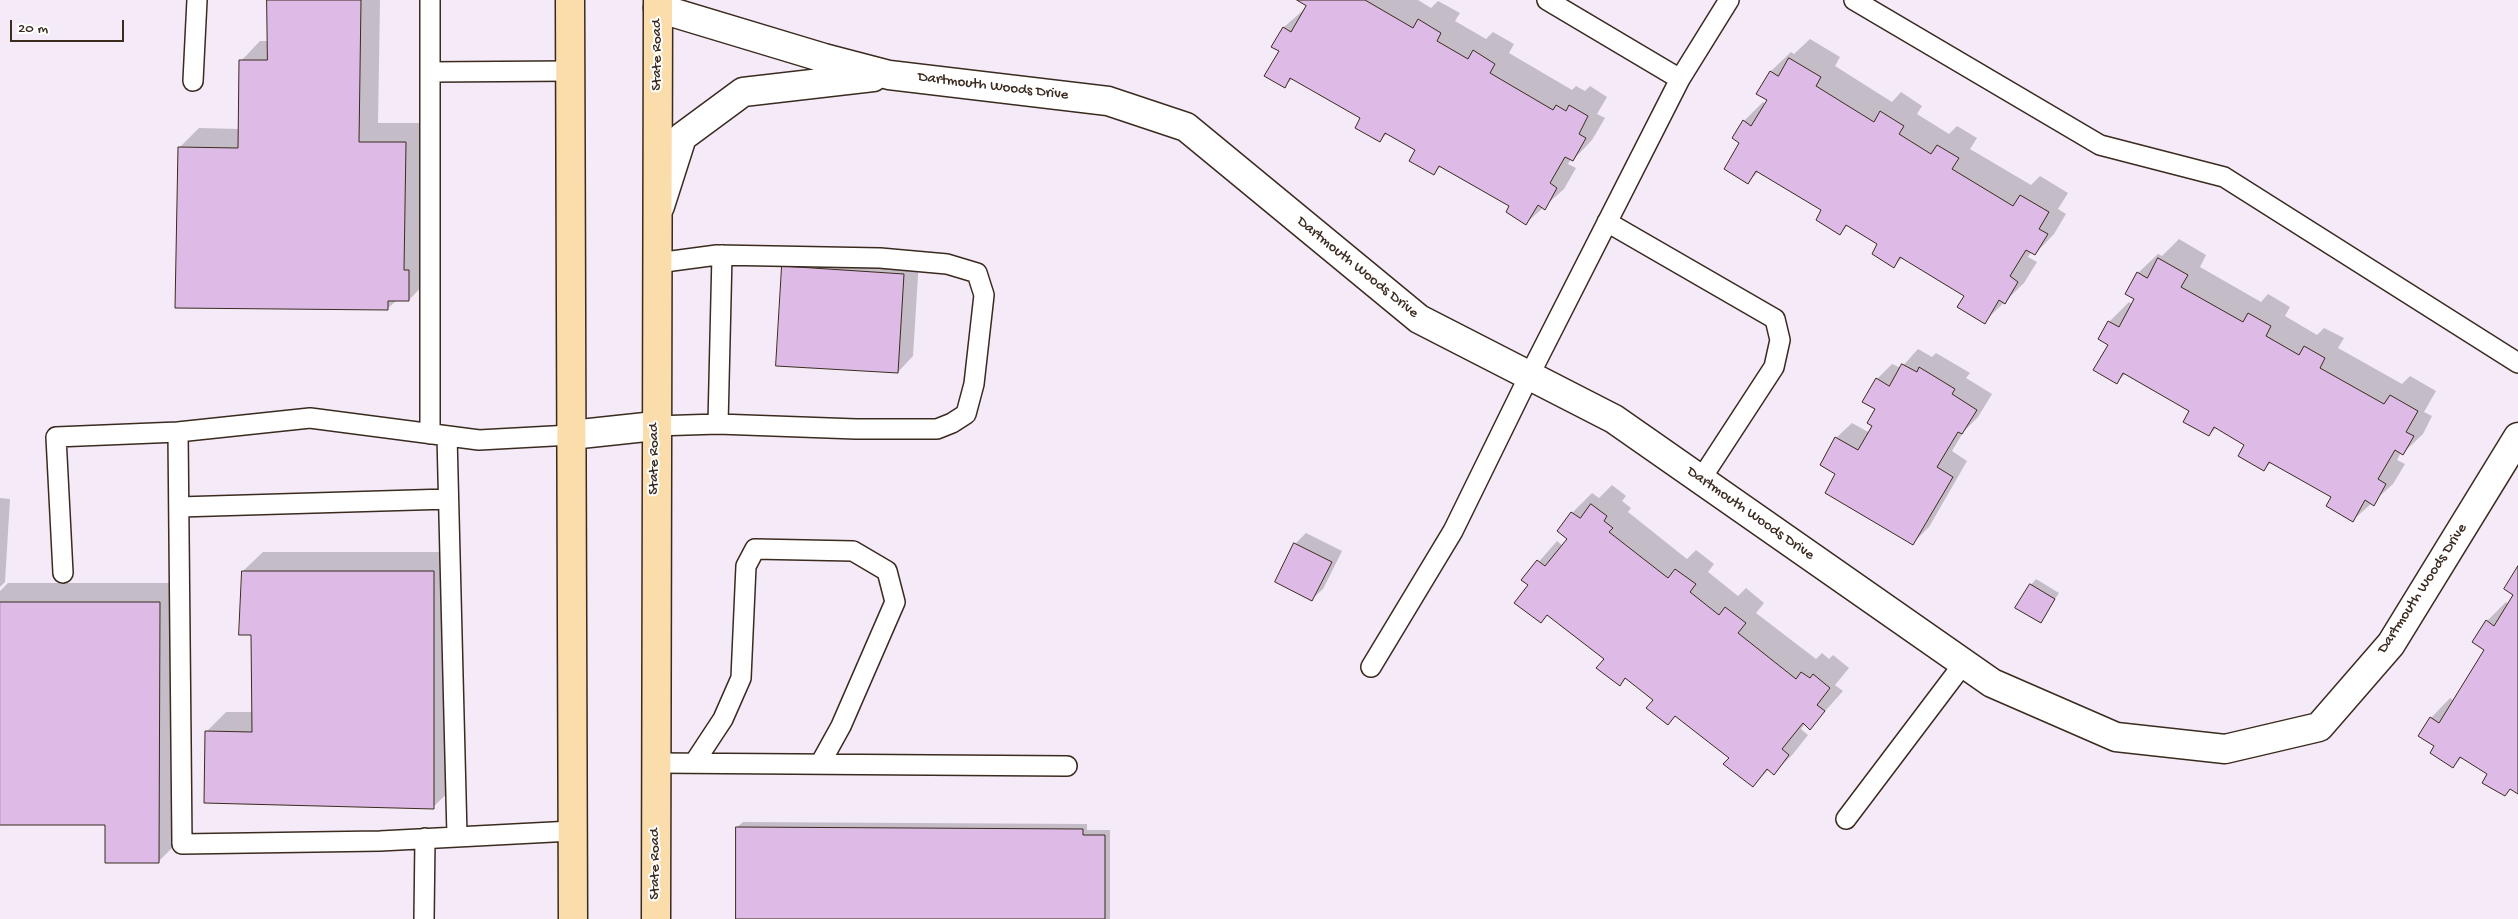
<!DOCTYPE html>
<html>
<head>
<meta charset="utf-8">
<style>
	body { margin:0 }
	#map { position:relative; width:2518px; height:919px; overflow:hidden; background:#f5ebf8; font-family:"Gochi Hand",sans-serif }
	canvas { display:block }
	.scale { position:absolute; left:10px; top:20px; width:114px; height:22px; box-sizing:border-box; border:2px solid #3b2a1e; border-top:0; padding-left:6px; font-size:15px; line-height:18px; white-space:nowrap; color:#3b2a1e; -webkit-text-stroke:4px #fff; paint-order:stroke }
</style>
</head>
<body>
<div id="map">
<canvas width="2518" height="919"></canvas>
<div class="scale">20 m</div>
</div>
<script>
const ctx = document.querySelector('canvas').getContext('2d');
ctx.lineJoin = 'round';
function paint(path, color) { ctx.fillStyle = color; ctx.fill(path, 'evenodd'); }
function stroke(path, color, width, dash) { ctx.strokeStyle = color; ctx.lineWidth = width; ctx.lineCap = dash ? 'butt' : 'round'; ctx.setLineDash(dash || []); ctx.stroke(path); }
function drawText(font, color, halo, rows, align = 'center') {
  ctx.font = font + ' "Gochi Hand",sans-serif'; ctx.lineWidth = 4; ctx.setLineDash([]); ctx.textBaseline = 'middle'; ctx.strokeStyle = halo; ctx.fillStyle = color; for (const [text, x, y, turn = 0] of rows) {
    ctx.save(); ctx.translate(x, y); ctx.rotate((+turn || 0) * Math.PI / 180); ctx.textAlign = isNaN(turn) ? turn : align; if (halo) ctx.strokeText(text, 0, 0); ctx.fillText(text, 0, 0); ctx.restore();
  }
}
const shadow = new Path2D(`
	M269,0H380L378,123H425L428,280L409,300H397L387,309L179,148L199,128L240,129L241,61L260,41H268Z
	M1298,0H1418L1431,8L1438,1L1460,13L1455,21L1486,39L1493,32L1514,44L1509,53L1572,90L1576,86L1585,91L1590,86L1607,97L1597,114L1605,118L1592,140L1573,160L1571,159L1568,164L1576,168L1564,189L1526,223L1511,206L1441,166L1434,173L1417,150L1388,133L1379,141L1362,118L1293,78L1285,86L1280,51L1273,46L1284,27L1308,6Z
	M1810,39L1840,57L1835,66L1892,102L1901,92L1922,106L1917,114L1949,134L1957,126L1977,138L1970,149L2031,185L2040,176L2068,193L2058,209L2066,214L2054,234L2035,254L2031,252L2028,257L2037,262L2024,283L1984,322L1965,296L1903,257L1894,266L1879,244L1848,225L1840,233L1823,210L1759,171L1748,182L1741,143L1744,121L1763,102L1766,104L1769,99L1758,93L1771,71L1791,52L1794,54Z
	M2179,239L2206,255L2200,267L2261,302L2268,294L2290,307L2285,316L2317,335L2324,328L2344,338L2338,348L2402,384L2410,376L2436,391L2424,412L2432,416L2423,434L2403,453L2401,452L2397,460L2405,464L2393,484L2353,520L2333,496L2272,462L2264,469L2246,444L2217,427L2209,435L2191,410L2126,373L2117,382L2109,344V322L2129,302L2133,305L2136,299L2138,273L2158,254L2162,256Z
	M799,251L919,259L913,356L898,372L783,267Z
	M1918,349L1932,357L1936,353L1970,373L1966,378L1992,394L1978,417L1964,431L1952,451L1967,461L1929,527L1913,543L1837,474L1836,438L1852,423L1870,433L1874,426L1877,409V379L1892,364L1901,368Z
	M1612,485L1626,496L1622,501L1631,508L1628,512L1687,559L1696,550L1714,564L1708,572L1738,596L1746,588L1764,603L1756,613L1816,659L1822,653L1829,659L1833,655L1849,668L1835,685L1843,691L1810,728L1805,724L1801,729L1808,735L1793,754L1774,773L1769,769L1753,786L1730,757L1627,677L1620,685L1605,659L1548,614L1541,622L1529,585L1523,580L1557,541L1563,546L1568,539L1558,531L1572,513L1592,493L1599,498Z
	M0,498L10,499L5,582L0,587Z
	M1306,533L1342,551L1323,589L1312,599L1276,581L1296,543Z
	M263,552H453V788L433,807L207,731L226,712H253L252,634L243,571Z
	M2518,568V792L2511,788L2504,795L2489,774L2462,757L2453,767L2436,745L2431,718L2450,698L2454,701L2486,649L2487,621L2506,602L2509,604L2515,595Z
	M2036,579L2059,593L2041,621L2031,585Z
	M8,583H179L178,842L159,861L107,823H0V591Z
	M743,822L1087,824V830H1110V919H737V827Z`);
const building = new Path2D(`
	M267,0H361L359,142H406L404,270H409V301H388V310L175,308L178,147L238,148L239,60H267Z
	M1297,0H1365L1413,28L1418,19L1441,33L1437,41L1468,59L1473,50L1495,64L1490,73L1553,110L1556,105L1566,111L1569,105L1588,116L1579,134L1586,138L1573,161L1565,157L1550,183L1557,188L1545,210L1538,205L1526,225L1506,212L1509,206L1439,166L1434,175L1409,161L1415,150L1385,133L1380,142L1355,128L1360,118L1290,78L1285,88L1264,76L1279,51L1271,47L1283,27L1291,32L1306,6Z
	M1789,58L1821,77L1816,86L1874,122L1880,111L1904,126L1899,134L1931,154L1937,145L1959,158L1952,169L2013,206L2020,195L2049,212L2039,229L2048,234L2035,255L2026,250L2010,276L2018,282L2005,304L1999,300L1985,324L1957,307L1964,296L1900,257L1894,268L1872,254L1877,244L1846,225L1840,235L1816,220L1821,210L1756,171L1748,184L1724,169L1739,143L1732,138L1743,120L1751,126L1767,100L1756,94L1770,71L1778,76Z
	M2158,258L2188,275L2181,287L2243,322L2248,313L2271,326L2266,336L2299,355L2304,346L2325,358L2320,368L2384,404L2390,395L2418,411L2406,432L2414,436L2403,455L2395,450L2378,479L2386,484L2374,506L2365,500L2353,522L2326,506L2331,497L2269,462L2264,471L2238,456L2244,445L2214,427L2209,436L2183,422L2189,411L2123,373L2117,384L2093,370L2108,345L2098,339L2108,321L2119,327L2134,299L2125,294L2137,272L2147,278Z
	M782,266L904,274L898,373L776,366Z
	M1902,364L1917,372L1919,367L1955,389L1952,394L1977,410L1962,434L1958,432L1937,467L1953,477L1913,545L1825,493L1835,474L1820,465L1835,437L1858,450L1872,426L1867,423L1875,409L1862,402L1876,378L1889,386Z
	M1591,504L1607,516L1604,521L1613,528L1609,532L1668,578L1675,569L1696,584L1690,592L1719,615L1725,607L1746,623L1738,633L1796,679L1801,672L1810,678L1813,674L1830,688L1817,705L1825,711L1810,730L1803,723L1782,749L1789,755L1774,775L1767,769L1753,787L1723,764L1729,758L1675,716L1668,725L1646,708L1653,700L1625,678L1620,686L1596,668L1604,659L1547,615L1541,623L1514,603L1528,585L1521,580L1537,560L1545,566L1567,539L1557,531L1571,512L1580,518Z
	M1294,543L1332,562L1312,601L1275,582Z
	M2518,566V794L2510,789L2505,796L2482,783L2487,774L2460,757L2453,768L2430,753L2434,746L2418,736L2430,717L2439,723L2484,650L2472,642L2486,620L2494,626L2513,595L2504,589Z
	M242,571H434V809L204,803L205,731L252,732L251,635H239Z
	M2030,584L2055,599L2041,623L2015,608Z
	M0,602H160L159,863H105V825H0Z
	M736,827L1083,829V835H1105V919H736Z`);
const service = new Path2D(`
	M1854,0L2100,145L2224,177L2518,363
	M430,72L570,71
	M1680,79L1729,0
	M193,81L197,0
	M1607,222L1775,319L1780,340L1774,367L1701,479
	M718,424L722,255
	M655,426L718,424L856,429H937L952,423L966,414L974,384L984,295L977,273L947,264L880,258L717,255L657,263
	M430,434V0
	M571,435L479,440L310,418L178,432L182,844L380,841L572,831
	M447,436L457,836
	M179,507L448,499
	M63,573L56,437L178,432
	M1371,667L1453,531L1529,376L1680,79L1547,0
	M656,763L1067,766
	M694,763L723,719L741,678L746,566L755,549L853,551L887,571L895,602L841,726L820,764
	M1846,819L1964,663
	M424,919L425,838`);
const minor = new Path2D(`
	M658,8L824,58L889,75L1108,101L1186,127L1419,319L1614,419L1992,683L2116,737L2225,749L2319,727L2391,644L2518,437
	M660,206L682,137L743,92L873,77
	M571,435L655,426`);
const primary = new Path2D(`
	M570,0L573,919
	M656,919L658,0`);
const streetNames = [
	["State Road",658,55,-90],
	["Dartmouth Woods Drive",993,87,7],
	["Dartmouth Woods Drive",1357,268,39],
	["State Road",655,459,-90],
	["Dartmouth Woods Drive",1750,514,35],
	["Dartmouth Woods Drive",2423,589,-57],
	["State Road",656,864,-90]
];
paint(shadow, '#0003');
paint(building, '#ddbbe6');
stroke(building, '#3b2a1e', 1);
stroke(service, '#3b2a1e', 22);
stroke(minor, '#3b2a1e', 31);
stroke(primary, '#3b2a1e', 31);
stroke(service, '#fff', 19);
stroke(minor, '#fff', 28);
stroke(primary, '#faddab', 28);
drawText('15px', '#3b2a1e', '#fff', streetNames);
</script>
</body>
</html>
